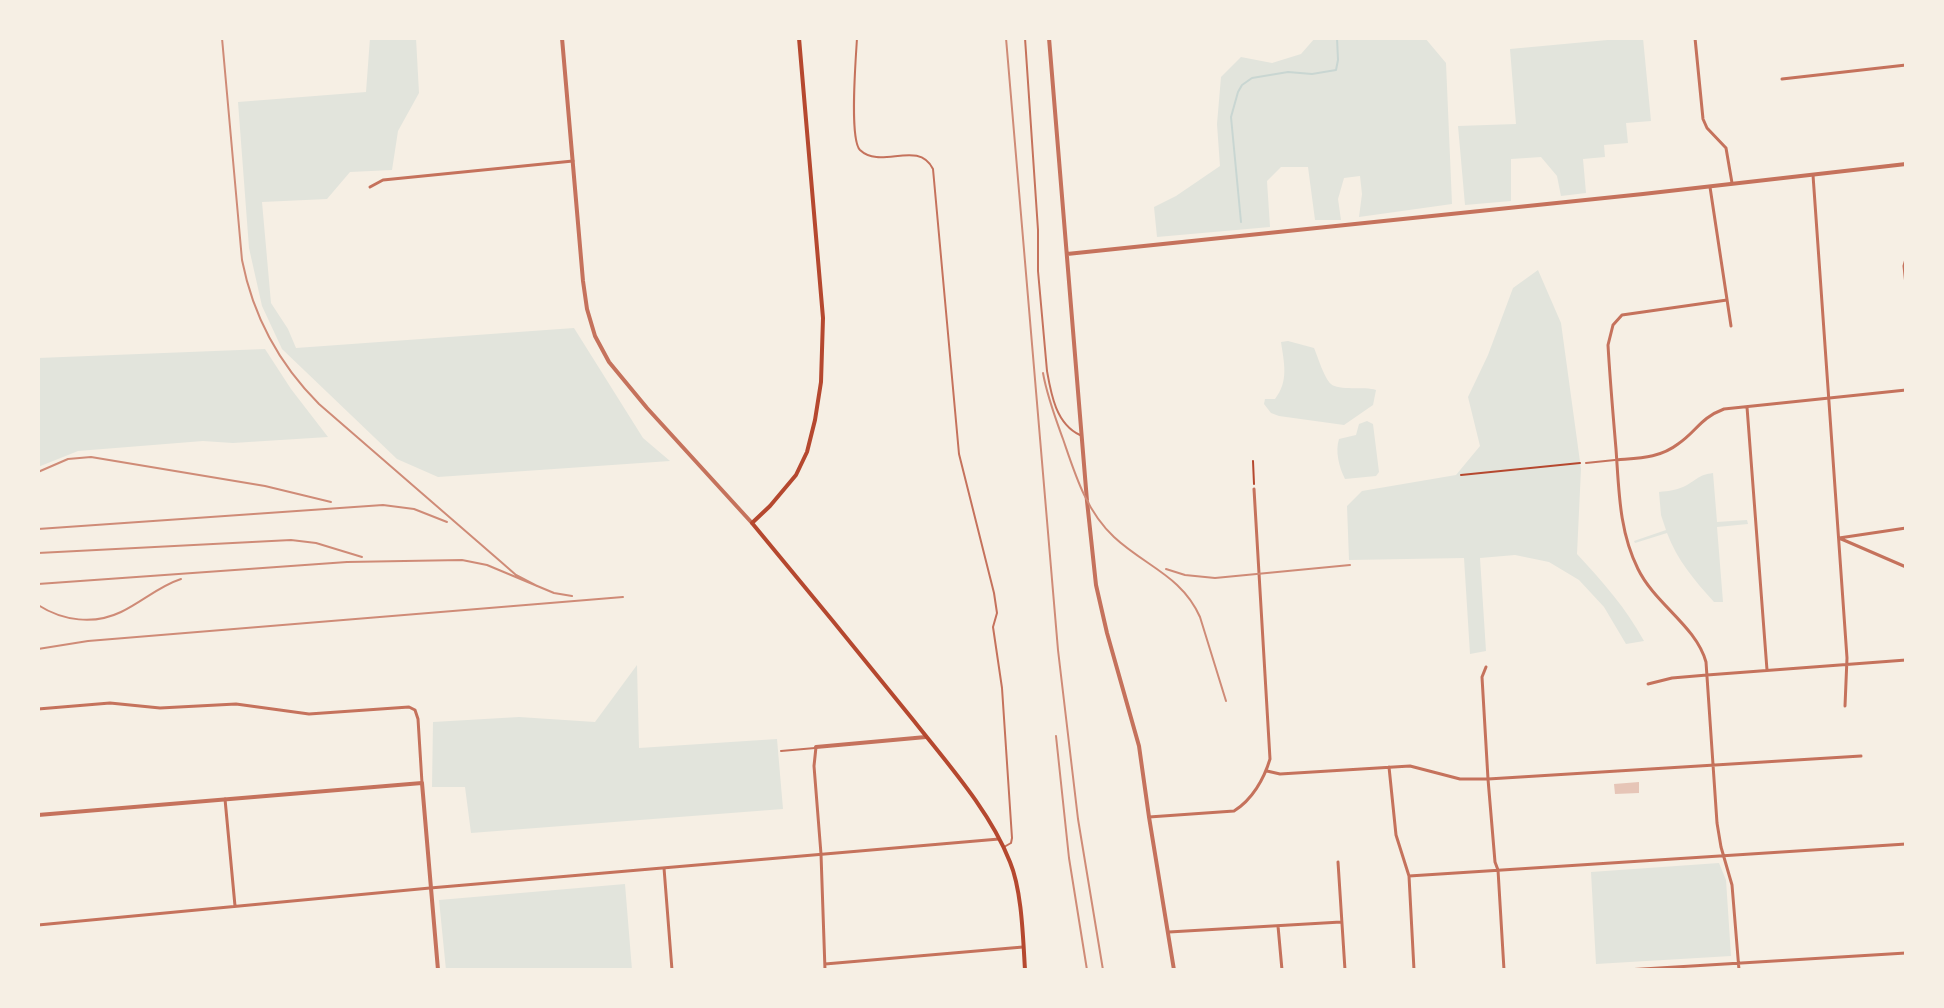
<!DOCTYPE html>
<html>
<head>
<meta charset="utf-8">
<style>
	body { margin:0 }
	#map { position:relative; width:1944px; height:1008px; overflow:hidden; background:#f6efe4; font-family:"PT Sans Narrow",sans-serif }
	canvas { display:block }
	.frame { position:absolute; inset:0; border:40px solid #f6efe4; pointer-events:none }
</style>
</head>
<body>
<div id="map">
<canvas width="1944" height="1008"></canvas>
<div class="frame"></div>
</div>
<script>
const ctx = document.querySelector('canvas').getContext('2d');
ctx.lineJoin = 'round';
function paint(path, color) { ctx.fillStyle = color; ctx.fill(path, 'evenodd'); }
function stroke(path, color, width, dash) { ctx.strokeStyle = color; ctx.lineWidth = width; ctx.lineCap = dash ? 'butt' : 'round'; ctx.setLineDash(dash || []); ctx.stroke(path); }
const green = new Path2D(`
	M370,38H416L419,93L398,131L392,170L350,172L327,199L262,202L271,303L288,329L296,348L574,328L643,438L670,461L438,477L397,459L282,349L262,306L249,248L238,102L366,92Z
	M1315,38H1425L1446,63L1452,204L1359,217L1362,194L1360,176L1344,178L1338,199L1341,220H1315L1308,167H1281L1267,181L1270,227L1157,237L1154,207L1176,196L1220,166L1217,124L1221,77L1241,57L1272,63L1301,54Z
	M1629,38H1643L1651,121L1626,123L1628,143L1604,145L1605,157L1583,159L1586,193L1561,196L1557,176L1541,157L1511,159V201L1465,205L1458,126L1516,124L1510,49Z
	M1538,270L1561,323L1581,469L1577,554C1603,582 1626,608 1644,641L1626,644L1604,607L1579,580L1549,562L1515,555L1480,558L1486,651L1470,654L1464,558L1349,560L1347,506L1362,491L1456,475L1480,446L1468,397L1488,355L1513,288Z
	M1288,341L1314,348C1318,357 1324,378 1331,384C1338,391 1365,386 1376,390L1373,405L1344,425L1279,416L1271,413L1264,404L1265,399H1275C1289,381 1284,363 1281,342Z
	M265,349L291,389L328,437L233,443L203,441L78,451L38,467V358Z
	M1367,421L1373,424L1379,472L1376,476L1345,479C1339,467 1335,451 1339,439L1356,435L1359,424Z
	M1713,473L1717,522L1747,520L1748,524L1717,527L1723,602H1714C1695,581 1677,560 1667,533L1635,543L1634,541L1666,530L1661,515L1659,492C1669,491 1678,490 1687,485C1699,478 1699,475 1713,473Z
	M637,665L639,748L777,739L783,809L471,833L465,787H432L433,722L519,717L595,722Z
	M1719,863L1726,880L1731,956L1596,964L1591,872Z
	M625,884L632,970H446L439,900Z`);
const stream = new Path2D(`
	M1241,222L1231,117L1238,92L1242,85L1252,78L1288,72L1312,74L1336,70L1338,60L1337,38`);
const building = new Path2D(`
	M1639,782V793L1615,794L1614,784Z`);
const path = new Path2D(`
	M1253,461L1254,484
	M1461,475L1580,463`);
const service = new Path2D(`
	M857,38C856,57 849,139 860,150C881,170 918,139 933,169L959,454L994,593L997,613L993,627L1002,688L1012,838L1011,843L1004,847
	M1025,38L1038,230V271L1047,371C1051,394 1056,424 1080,435
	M1586,463L1615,460
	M781,751L815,748`);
const minor = new Path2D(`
	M1695,38L1703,119L1707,128L1726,148L1732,183
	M1782,79L1906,65
	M1813,175L1847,658L1845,706
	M370,187L383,180L573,161
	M1710,187L1731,326
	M1906,259L1904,266L1906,285
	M1727,300L1622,315L1613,325L1608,345C1610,380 1613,414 1616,449C1619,490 1619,531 1638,569C1655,604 1696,626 1706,662L1717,823L1721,847L1732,885L1739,970
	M1747,407L1767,670
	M1617,460C1639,458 1660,458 1678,444C1697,431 1700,418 1724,409L1906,390
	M1839,538L1906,567
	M1839,538L1906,528
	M1486,667L1482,677L1488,779L1495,862L1498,870L1504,970
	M1648,684L1672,678L1707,675L1906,660
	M38,709L110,703L160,708L236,704L309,714L409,707L415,710L418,719L422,783
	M816,747L814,766L821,854L825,970
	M1389,767L1396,835L1409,876L1414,970
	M1267,771L1280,774L1410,766L1460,779H1488L1861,756
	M225,799L235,906
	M1149,817L1234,811C1252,800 1264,779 1270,759L1254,489
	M1338,862L1345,970
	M664,868L672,970
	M1409,876L1906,844
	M38,925L430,888L999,839
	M1278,926L1282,970
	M1169,932L1341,922
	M825,964L1023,947
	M1626,970L1906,953`);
const tertiary = new Path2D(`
	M562,38L583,281L587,309L595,336L609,362L647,408L752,523
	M1049,38L1087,501L1096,585L1107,633L1139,746L1149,817L1174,970
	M1067,254L1643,194L1906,164
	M816,747L926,737
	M38,815L422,783L438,970`);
const secondary = new Path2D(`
	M799,38L823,318L821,382L815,420L807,452L796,475L770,506L752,523C806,588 860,654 914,721C947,763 990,811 1010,862C1022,891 1023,938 1025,970`);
const rail = new Path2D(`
	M222,38L242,260C253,316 279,364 319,404L500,561L516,575L537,586
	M1006,38L1058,650L1078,819L1103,970
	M1043,373C1047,396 1055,417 1063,439C1075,474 1086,511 1114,537C1145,566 1182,576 1200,617L1226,701
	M38,472L68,459L91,457L265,486L331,502
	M38,529L383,505L414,509L447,522
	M38,553L291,540L316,543L362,557
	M1166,569L1185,575L1215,578L1350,565
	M38,584L347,562L462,560L487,565L554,593L572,596
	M38,605C63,621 94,625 121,612C142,602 159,586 181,579
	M38,649L88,641L623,597
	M1056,736L1069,858L1087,970`);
paint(green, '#e2e4dc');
stroke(stream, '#c9d6d2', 2);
paint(building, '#e6c5b7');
stroke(path, '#b5482f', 2);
stroke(service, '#c5725c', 2);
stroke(minor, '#c5725c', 3);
stroke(tertiary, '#c5725c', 4);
stroke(secondary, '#b5482f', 4);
stroke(rail, '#cf8b77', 2);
</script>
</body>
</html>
